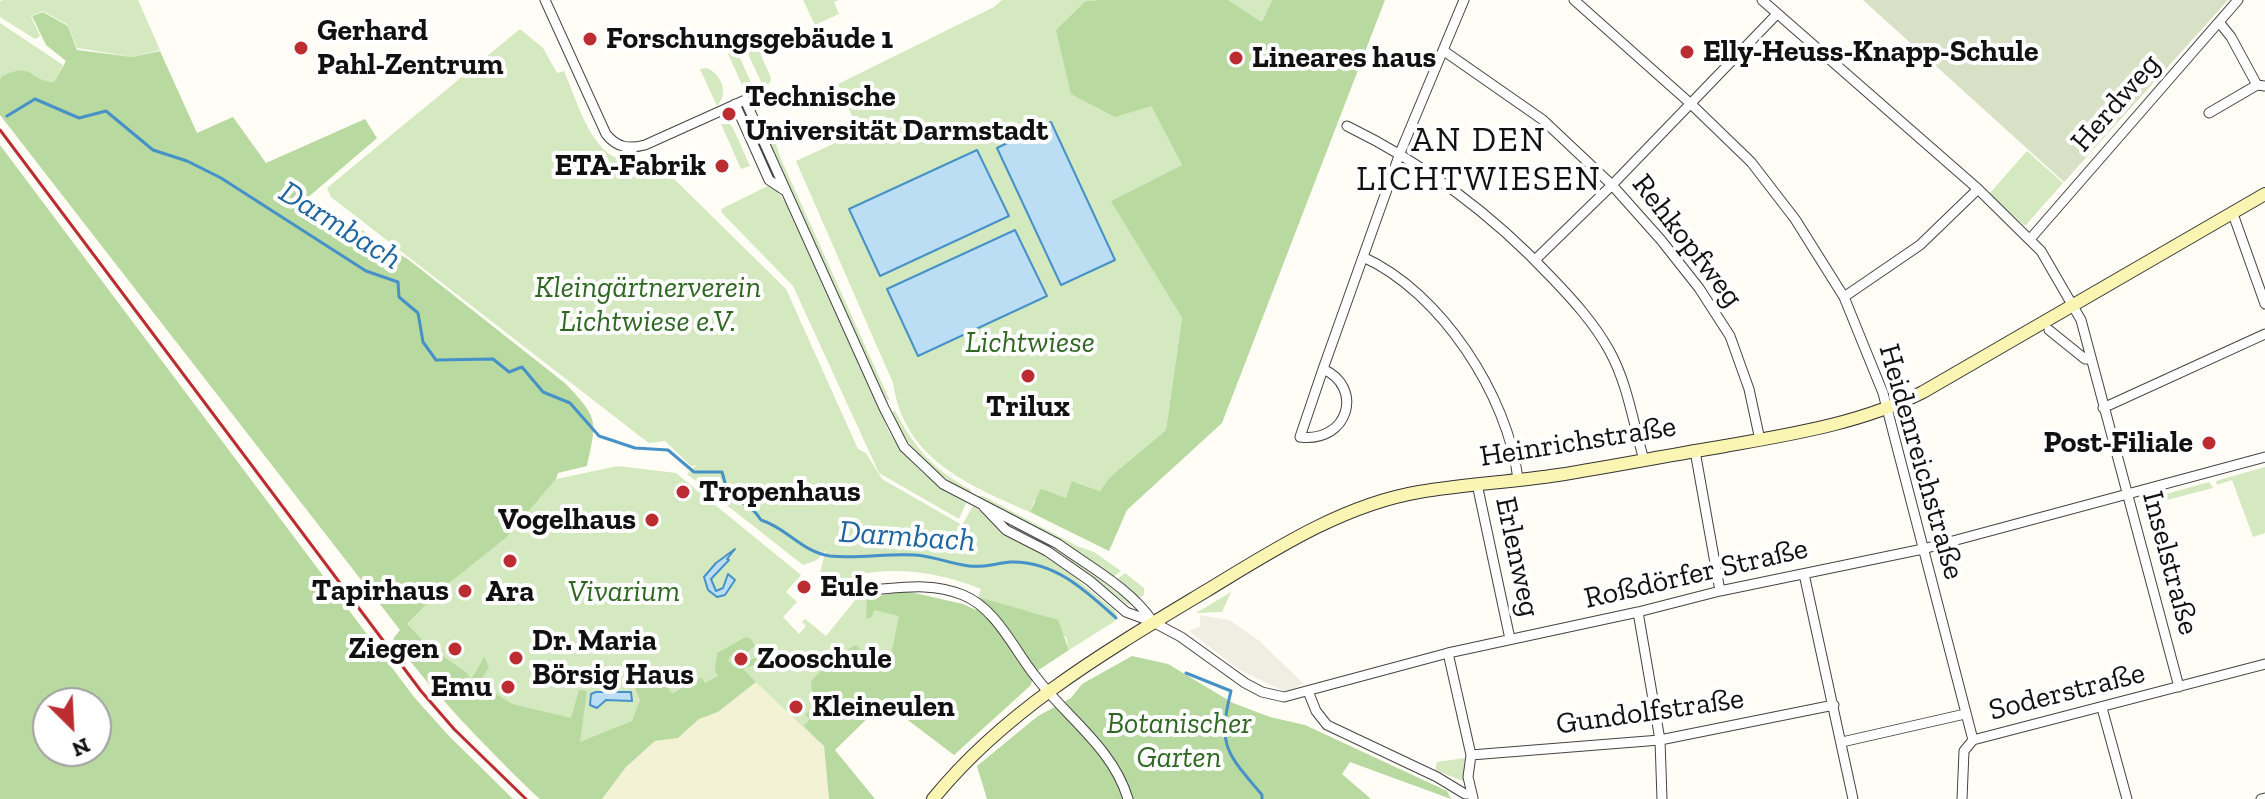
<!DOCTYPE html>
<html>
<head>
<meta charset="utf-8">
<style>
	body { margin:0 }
	#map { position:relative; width:2265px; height:799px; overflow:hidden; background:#fffdf5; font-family:"Zilla Slab",serif }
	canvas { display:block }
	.north { position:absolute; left:32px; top:687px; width:80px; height:80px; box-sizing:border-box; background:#fff; border:2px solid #a0a0a0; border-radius:50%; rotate:156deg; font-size:22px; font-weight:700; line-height:32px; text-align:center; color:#111 }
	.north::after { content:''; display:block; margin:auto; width:28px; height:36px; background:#bc2d31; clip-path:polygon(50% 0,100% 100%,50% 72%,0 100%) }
</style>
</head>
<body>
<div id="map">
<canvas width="2265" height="799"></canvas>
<div class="north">N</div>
</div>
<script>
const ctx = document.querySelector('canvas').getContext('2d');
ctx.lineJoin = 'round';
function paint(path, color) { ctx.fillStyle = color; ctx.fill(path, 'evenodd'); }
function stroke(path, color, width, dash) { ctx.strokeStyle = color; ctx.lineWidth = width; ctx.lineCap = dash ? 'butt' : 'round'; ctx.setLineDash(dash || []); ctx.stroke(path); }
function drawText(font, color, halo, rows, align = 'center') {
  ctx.font = font + ' "Zilla Slab",serif'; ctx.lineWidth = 8; ctx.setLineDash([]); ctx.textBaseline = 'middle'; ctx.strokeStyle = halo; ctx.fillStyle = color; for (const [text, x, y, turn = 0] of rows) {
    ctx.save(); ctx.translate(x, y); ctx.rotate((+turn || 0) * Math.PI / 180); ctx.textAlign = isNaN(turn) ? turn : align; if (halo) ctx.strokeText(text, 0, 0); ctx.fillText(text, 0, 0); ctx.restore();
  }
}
const farmland = new Path2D(`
	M756,682L824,746L829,799H602L626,767L655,741L678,738L699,719L718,712Z`);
const green = new Path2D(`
	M3,0H138L160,50L132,57L77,48L68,25L43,11L31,16L40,36L35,39L0,17V1Z
	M803,0H838L834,2L839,14L815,25Z
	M1002,0H1100L1086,1L1151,106L1182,165L1112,201L1182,318L1166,430L1110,477L1100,491L1073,481L1066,498L1034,501L1030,512C968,485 904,459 893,383L796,161L859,132L838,84L994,7Z
	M1228,0H1272L1262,22Z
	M0,23L63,65L54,82L42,81L34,75L3,76L0,80Z
	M520,29L543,48L557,73L564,71C576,98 591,155 624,160C644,163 652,157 672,168L668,173L786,289L858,449L866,453L882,479L962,525L973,506L1056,562L1114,610L1117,615L1115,621L1069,650L1066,637L1007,606L978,597L981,589C948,575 905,567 868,573C856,575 845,582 832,585L819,576L826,550L817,560L803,565L687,474L697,465L691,466L665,441L649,443L637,434L331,197L327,188Z
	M750,40L755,41L771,78L770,83L763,86L743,43Z
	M735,47L754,89L752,90L743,87L728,54Z
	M707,68C722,75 729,93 717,106L700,69Z
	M769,123L781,159L890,401L885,398L762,126Z
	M721,124H730L733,128L750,166L741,169Z
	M2027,151L2063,183L2025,226L1989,194Z
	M768,186L776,190L785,202L890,434C911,465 933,485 966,503L959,519L879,473L793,286L722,213L721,209Z
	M894,409C915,448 931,468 971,490V494C936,475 910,452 892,415Z
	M618,466L676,473L801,575L786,592L797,602L783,617L799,634L806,626L802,622L805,619L826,636L857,598L904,596L927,626L820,743L742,669L535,777L401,630L443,588L506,538L556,479Z
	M2265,467V533L2253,537L2232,480L2217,485L2216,481Z
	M2209,482L2213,488L2152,504L2151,498Z
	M978,496H983L1077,546L1094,552L1121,571L1113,577L1053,537L977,499Z
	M1013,526L1064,553L1131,603L1128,605L1062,555L1012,529Z
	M1125,573L1144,588V595L1140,598L1117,579Z
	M1231,592L1222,612L1196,613Z
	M1465,758L1463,781L1435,770L1437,762Z`);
const forest = new Path2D(`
	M1100,0H1228L1262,22L1272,0H1385L1222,423L1127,510L1109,551L1030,512L1041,489L1066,498L1072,481L1100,491L1110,477L1166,430L1182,318L1111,201L1182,165L1151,106L1115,117L1071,94L1056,30L1086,1Z
	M43,12L68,26L77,50L132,57L160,51L197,133L233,117L266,163L365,119L377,138L299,205L330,210L409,260L566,384C599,419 597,421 587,466L558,473L556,479L506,538L443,588L407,624L426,644L467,673L471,680L484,657L489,667L479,683L512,704L571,718L579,690L587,691L580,742L632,721L640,700L635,688L637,684L668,687L672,694L682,688L679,681L702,678L705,683L718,676L715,671L717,653L746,637L751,639L755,646L746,653L730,656L728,661L735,667L757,657V664L743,669L756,682L718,712L699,719L678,738L655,741L626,767L602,799H540L532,792C482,743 435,695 393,639L400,630L0,115V80L2,76C35,61 28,81 54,82L66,61L46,45L32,16Z
	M0,145L414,697L448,735L513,799H0ZM48,703H96V751H48Z
	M906,591L963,604L976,610L978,597L1058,620L1069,650L1034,673L1031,685L954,755L884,702L835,750L875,799H829L824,746L804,726L810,719L805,715L820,700C814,694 809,689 812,680L839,654L856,645L874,664L880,667L890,660L899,616L874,610L872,617L866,619L867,598Z
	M1132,656L1168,664L1233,703L1270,717L1305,725L1447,791L1451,799L1350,762L1342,774L1371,799H987L977,766L1038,716L1071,698L1082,684Z`);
const cemetery = new Path2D(`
	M1863,0H2228L2064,182Z`);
const plaza = new Path2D(`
	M1200,615L1229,620L1257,639L1303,683L1298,687L1283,691L1238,669L1189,631L1200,626Z`);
const water = new Path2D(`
	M1051,122L1115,260L1061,285L997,148Z
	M977,150L1009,216L880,276L849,209Z
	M1015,230L1047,296L918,356L887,289Z
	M735,549L727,559L729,560L711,579L716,591L723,588L728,574L735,580L725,595L717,597L708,590L704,577L716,563Z
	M596,692H631L632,701L606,700L597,708L590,705L591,694Z`);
const stream = new Path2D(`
	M7,116L35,99L79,118L106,111L153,150L187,161L221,178L366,271L398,282L399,297L418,313L423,342L436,360L493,359L509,372L522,367L543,392L570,403L599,436L635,448L668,450L694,472H722L729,497C747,505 750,504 761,520C787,528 802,552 830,556C858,559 887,553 915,555C933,556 951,564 969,566C983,568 997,563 1011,562C1055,561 1086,591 1116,618
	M1186,673L1231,691C1217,747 1227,753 1262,795V799`);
const street = new Path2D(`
	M545,0L606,134C617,148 629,149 645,145L745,100L884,408L904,447L943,484L1058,544C1090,567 1131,589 1153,622
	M1574,0L1691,104L1751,162L1795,219L1844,297L1883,393L1973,740L1964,751L1962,799
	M1762,0L1978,189L2041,251L2081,320L2179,687
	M2219,22L2231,37L2257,85
	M1444,51L1543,120L1612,185L1661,240L1699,288L1730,336L1749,389L1760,440
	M735,104L769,180L784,190
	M2209,113L2257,85L2265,86
	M1347,126C1425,164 1493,215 1552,278C1573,300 1594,323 1609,350C1628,384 1633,423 1644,460
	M2233,214L2265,304
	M2031,238L2238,0
	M1363,257C1441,292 1508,396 1518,479
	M1535,260L1612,185L1777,14
	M1844,297L1920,245L1978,189
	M2049,330L2085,359H2091
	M1323,369L1400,153L1464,0
	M1323,369C1364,387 1349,443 1300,437Z
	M2103,408L2265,334
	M1695,451L1720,591
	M1477,484L1510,639
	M984,507L1006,530L1047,551L1090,581L1126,612L1153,622L1181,637L1245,683L1262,692L1284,697L1448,653L1638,612L1720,591L1923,549L2265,457
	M1804,574L1853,799
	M835,590C879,595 919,577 963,595C997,609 1014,650 1036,677C1066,717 1113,748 1128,799
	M1638,612L1660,740L1662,799
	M1448,653L1471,755L1468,777L1473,798
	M1308,691L1316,711L1327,725L1437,777L1465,794H1472
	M2102,708L2127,799
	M1973,740L2265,664
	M1842,742L1965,714
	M1471,755L1660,740L1834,705
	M2261,799L2265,798`);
const secondary = new Path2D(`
	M933,799C1006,709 1108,650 1206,591C1272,551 1342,505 1419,492C1465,484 1512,482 1558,475C1614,466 1670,455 1725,446C1793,434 1862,423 1923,392L2265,194`);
const rail = new Path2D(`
	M0,130L421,691L454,729L526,799`);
const markers = [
	[590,39,8,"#bc2d31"],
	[301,48,8,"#bc2d31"],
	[1687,52,8,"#bc2d31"],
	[1236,58,8,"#bc2d31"],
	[729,114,8,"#bc2d31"],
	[722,166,8,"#bc2d31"],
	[1028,376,8,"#bc2d31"],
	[2209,443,8,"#bc2d31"],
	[683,492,8,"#bc2d31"],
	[652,520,8,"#bc2d31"],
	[510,561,8,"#bc2d31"],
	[804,587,8,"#bc2d31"],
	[465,591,8,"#bc2d31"],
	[455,649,8,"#bc2d31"],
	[516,658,8,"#bc2d31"],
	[741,659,8,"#bc2d31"],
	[508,687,8,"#bc2d31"],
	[796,707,8,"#bc2d31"]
];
const poiNames = [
	["Gerhard",317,31],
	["Pahl-Zentrum",317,65],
	["Forschungsgebäude 1",606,39],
	["Elly-Heuss-Knapp-Schule",1703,52],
	["Lineares haus",1252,58],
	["Technische",745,97],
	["Universität Darmstadt",745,131],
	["ETA-Fabrik",706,166,"right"],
	["Trilux",1028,407,"center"],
	["Post-Filiale",2193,443,"right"],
	["Tropenhaus",699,492],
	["Vogelhaus",636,520,"right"],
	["Eule",820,587],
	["Tapirhaus",449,591,"right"],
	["Ara",510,592,"center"],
	["Dr. Maria",532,641],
	["Börsig Haus",532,675],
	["Ziegen",439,649,"right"],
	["Zooschule",757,659],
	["Emu",492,687,"right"],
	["Kleineulen",812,707]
];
const streetNames = [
	["Herdweg",2116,103,-49],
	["Rehkopfweg",1687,241,52],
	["Heinrichstraße",1578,442,-9],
	["Heidenreichstraße",1921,462,74],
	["Erlenweg",1517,557,78],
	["Inselstraße",2170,563,75],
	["Roßdörfer Straße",1696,574,-13],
	["Soderstraße",2067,692,-14],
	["Gundolfstraße",1650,712,-8]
];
const parkNames = [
	["Kleingärtnerverein",648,288],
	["Lichtwiese e.V.",648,322],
	["Lichtwiese",1030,343],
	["Vivarium",624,592],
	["Botanischer",1179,724],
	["Garten",1179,758]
];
const waterNames = [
	["Darmbach",340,226,32],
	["Darmbach",907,537,4]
];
const quarterNames = [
	["AN DEN",1479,141],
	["LICHTWIESEN",1479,180]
];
paint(farmland, '#f4f2d5');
paint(green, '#d4e9bf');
paint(forest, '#b8d99f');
paint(cemetery, '#d8e1c5');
paint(plaza, '#f0ede3');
paint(water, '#bcdef4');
stroke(water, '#4691c8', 2);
stroke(stream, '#4691c8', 3);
stroke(street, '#444', 11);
stroke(secondary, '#333', 14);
stroke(street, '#fff', 9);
stroke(secondary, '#fbf5b4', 12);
stroke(rail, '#bc2d31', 3);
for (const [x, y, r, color] of markers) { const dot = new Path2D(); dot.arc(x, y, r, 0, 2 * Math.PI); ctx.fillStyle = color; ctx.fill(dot); stroke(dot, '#fff', 3); }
drawText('bold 30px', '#111', '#fff', poiNames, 'left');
drawText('30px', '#111', '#fff', streetNames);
drawText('italic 30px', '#2f6723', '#fff', parkNames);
drawText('italic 32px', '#1e649f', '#fff', waterNames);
ctx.letterSpacing = '2px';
drawText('34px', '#111', '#fff', quarterNames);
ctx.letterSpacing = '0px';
</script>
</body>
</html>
